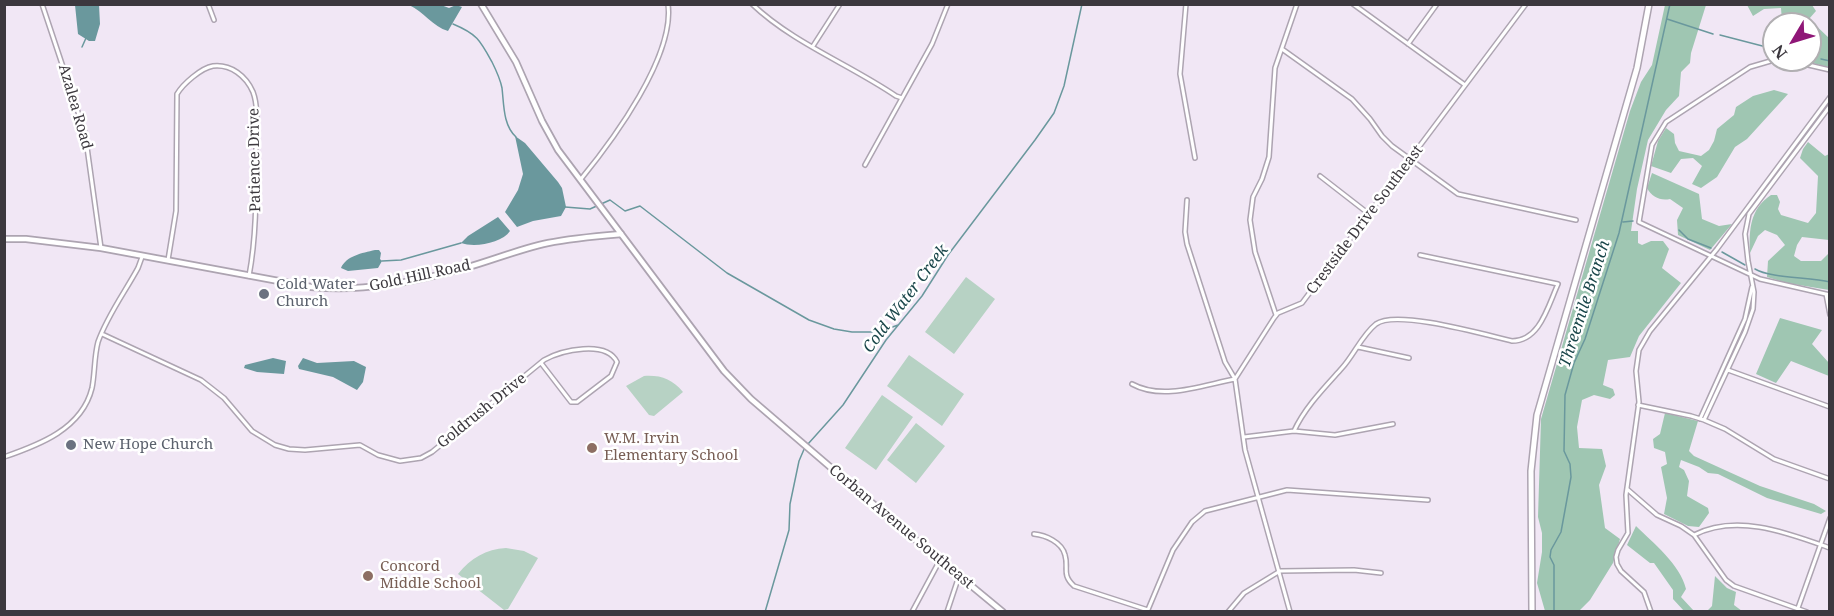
<!DOCTYPE html>
<html>
<head>
<meta charset="utf-8">
<style>
	body { margin:0 }
	#map { position:relative; width:1834px; height:616px; overflow:hidden; background:#f1e7f5; font-family:"Noto Serif",serif }
	canvas { display:block }
	.frame { position:absolute; inset:0; border:6px solid #3c383e; pointer-events:none }
	.north { position:absolute; left:1762px; top:12px; width:60px; height:60px; box-sizing:border-box; background:#fff; border:2px solid #b1afb2; border-radius:50%; rotate:232deg; font-size:16px; font-weight:700; line-height:24px; text-align:center; color:#3c383e }
	.north::after { content:''; display:block; margin:auto; width:21px; height:27px; background:#8f1777; clip-path:polygon(50% 0,100% 100%,50% 72%,0 100%) }
</style>
</head>
<body>
<div id="map">
<canvas width="1834" height="616"></canvas>
<div class="frame"></div>
<div class="north">N</div>
</div>
<script>
const ctx = document.querySelector('canvas').getContext('2d');
ctx.lineJoin = 'round';
function paint(path, color) { ctx.fillStyle = color; ctx.fill(path, 'evenodd'); }
function stroke(path, color, width, dash) { ctx.strokeStyle = color; ctx.lineWidth = width; ctx.lineCap = dash ? 'butt' : 'round'; ctx.setLineDash(dash || []); ctx.stroke(path); }
function drawText(font, color, halo, rows, align = 'center') {
  ctx.font = font + ' "Noto Serif",serif'; ctx.lineWidth = 5; ctx.setLineDash([]); ctx.textBaseline = 'middle'; ctx.strokeStyle = halo; ctx.fillStyle = color; for (const [text, x, y, turn = 0] of rows) {
    ctx.save(); ctx.translate(x, y); ctx.rotate((+turn || 0) * Math.PI / 180); ctx.textAlign = isNaN(turn) ? turn : align; if (halo) ctx.strokeText(text, 0, 0); ctx.fillText(text, 0, 0); ctx.restore();
  }
}
const green = new Path2D(`
	M966,277L995,299L954,354L925,332Z
	M909,355L964,394L942,426L887,386Z
	M644,376C661,375 672,379 683,392L654,416L649,415L626,386Z
	M882,395L913,417L876,470L845,448Z
	M916,423L945,446L916,483L887,460Z
	M506,548L524,551L538,558L508,609L504,610L458,574C471,558 486,549 506,548Z`);
const forest = new Path2D(`
	M1665,5H1706L1691,53L1690,63L1681,72L1679,96L1666,110L1648,140L1637,189L1631,231H1638V243L1642,245L1651,241H1663L1669,249L1662,268L1681,283L1639,336L1630,357L1608,360L1603,385L1613,389L1615,395L1610,399L1594,395L1582,400L1577,427L1579,448L1602,449L1606,466L1599,485L1605,528L1620,539L1613,563L1590,600L1579,611H1545L1537,583L1542,552V533L1538,517L1541,419L1630,111L1641,82L1652,65Z
	M1747,5H1812L1816,11L1809,19L1829,38V67L1799,60H1810V24H1774V56H1771V41L1768,25L1772,22L1782,21L1781,8L1764,9L1753,16Z
	M1774,90L1788,94L1747,139L1735,147L1717,177L1701,188L1692,184L1702,166L1693,158L1681,159L1671,173L1651,166L1658,141L1666,128L1674,134L1675,143L1679,151L1701,156L1709,150L1714,141L1717,129L1734,115L1736,107L1753,96Z
	M1808,142L1825,156L1829,154V240L1802,237L1797,245L1794,256L1801,261H1821L1829,253V290L1787,283L1767,277L1768,261L1785,245L1777,235L1765,230L1758,236L1750,253C1749,229 1750,209 1771,195H1777L1780,202L1778,209L1781,215L1808,223L1816,213L1818,176L1800,158L1803,149Z
	M1652,173L1699,194L1702,219L1719,226L1732,224L1710,250L1678,235L1677,220L1683,208L1670,199C1660,201 1652,197 1647,188Z
	M1780,318L1822,330L1812,344L1829,363V376L1791,361L1776,383L1756,374Z
	M1665,413L1698,421L1689,451L1694,456L1760,486L1814,504L1826,511L1821,514L1767,498L1718,474L1708,473L1699,467L1681,460L1679,467L1684,470L1689,481L1687,496L1708,508L1709,513L1699,527L1688,526L1664,514L1667,498L1661,467L1667,464L1665,452L1654,448L1653,439L1660,434Z
	M1636,526C1653,543 1680,564 1686,589L1681,597L1694,611H1684L1673,599V590L1654,563H1650L1627,545Z
	M1715,576L1727,588L1736,592L1734,605L1742,611H1707L1712,606Z`);
const water = new Path2D(`
	M75,5H99L100,24L95,41H89L78,34Z
	M409,5H441L449,8L456,5L462,7L448,31C433,27 423,11 409,5Z
	M515,136L525,143L558,182L562,188L566,207L561,216L533,221L517,227L505,212L518,190L523,174Z
	M498,217L510,231C502,243 475,248 461,243L468,236Z
	M375,250H379L381,253L380,259L382,261L378,268L348,271L341,268C346,256 362,253 375,250Z
	M273,358L286,361L284,374L257,372L244,368L245,365Z
	M303,358L317,363L354,361L366,367L363,382L357,390L333,377L299,369L298,366Z`);
const stream = new Path2D(`
	M1667,19L1713,34
	M453,24C477,34 480,40 492,62C496,70 500,78 502,88C504,105 503,125 516,137
	M1720,35L1774,49
	M82,47L86,38
	M1810,55L1815,57
	M1821,59L1830,61
	M565,207L590,209L610,200L625,211L640,206L727,273L809,320L834,329L852,332H879L898,325
	M1623,222L1633,221
	M1679,230L1688,239L1711,248
	M1722,252L1745,265
	M382,261L401,260L461,243
	M1755,269C1770,278 1809,277 1830,282
	M808,444L843,405L886,340L922,296L948,255L1035,140L1054,113L1064,86L1082,4
	M765,612L789,530L790,504L799,461L805,447
	M1554,612V565L1550,557L1551,550L1561,532L1571,477L1570,464L1564,451L1565,395L1574,363L1585,339L1619,233L1670,4`);
const minor = new Path2D(`
	M42,4L85,133L101,248
	M208,4L214,20
	M752,4C793,43 849,64 896,96L902,98
	M1186,4L1180,74L1195,158
	M1353,4L1465,85
	M1408,44L1437,4
	M813,46L840,4
	M1282,49L1352,99L1370,119L1382,136L1392,146L1458,194L1576,220
	M1774,60L1750,67L1666,122L1652,145L1639,222L1760,279L1830,295
	M1787,60L1830,70
	M865,165L932,44L948,4
	M1320,176L1369,214
	M581,179C613,140 675,56 668,4
	M168,260L176,211L177,94C183,84 201,68 213,66C231,64 246,76 253,92C259,108 256,130 256,147C256,191 257,233 249,276
	M1826,294L1830,315
	M1276,315L1255,252L1250,220L1253,197L1262,179L1269,157L1275,68L1297,4
	M102,334L201,380L224,398L252,431L275,445L289,449L305,450L360,445L378,455L400,461L421,458L432,452L544,360C562,350 606,340 617,362L611,376L577,402H571L541,363
	M1358,347L1409,358
	M1728,370L1830,407
	M1132,384C1163,401 1203,385 1235,379L1225,362L1187,244L1185,232L1187,200
	M1638,405L1691,416L1704,420L1725,429L1774,459L1830,479
	M1700,419L1745,319L1752,287
	M1704,420L1745,332L1753,309L1754,292L1748,261L1745,234L1749,214L1830,106
	M1294,431C1305,407 1325,387 1342,368C1354,355 1362,335 1376,324C1396,309 1486,335 1512,341C1540,341 1548,306 1558,284L1420,255
	M1244,437L1294,431L1335,435L1393,424
	M4,457C39,445 82,429 92,388C95,373 94,357 98,342C107,316 125,292 138,268L142,257
	M1627,489L1657,515L1681,526L1694,535L1726,580L1734,586L1807,612
	M1034,534C1045,535 1062,542 1065,555C1069,568 1061,574 1074,586L1148,610
	M1694,535C1737,513 1788,533 1830,548
	M1798,608L1830,518
	M912,612L940,560
	M947,612L959,576
	M1147,612L1173,550L1192,522L1205,511L1287,490L1428,500
	M1228,612L1244,593L1280,571L1354,570L1381,573
	M1290,612L1245,450L1235,379L1274,318L1278,313L1302,303L1526,4
	M1651,612L1644,592L1621,571L1617,564L1616,557L1618,550L1628,533L1626,495L1639,402L1636,371L1639,350L1650,331L1717,249L1830,97`);
const tertiary = new Path2D(`
	M4,239H26L101,248L311,287C363,292 415,282 465,268C493,260 520,249 548,243C572,238 597,236 621,234`);
const secondary = new Path2D(`
	M481,4L516,62L542,121L558,150L724,371L751,399L899,526L1003,612`);
const primary = new Path2D(`
	M1532,612L1531,471L1537,415L1637,68L1649,4`);
const markers = [
	[264,294,6,"#6b7280"],
	[71,445,6,"#6b7280"],
	[592,448,6,"#8d6e63"],
	[368,576,6,"#8d6e63"]
];
const streetNames = [
	["Azalea Road",75,107,74],
	["Patience Drive",255,160,-91],
	["Crestside Drive Southeast",1365,220,-53],
	["Gold Hill Road",420,276,-12],
	["Goldrush Drive",482,411,-39],
	["Corban Avenue Southeast",901,527,40]
];
const worshipNames = [
	["Cold Water",276,285],
	["Church",276,302],
	["New Hope Church",83,445]
];
const educationNames = [
	["W.M. Irvin",604,439],
	["Elementary School",604,456],
	["Concord",380,567],
	["Middle School",380,584]
];
const waterNames = [
	["Cold Water Creek",906,299,-53],
	["Threemile Branch",1585,304,-72]
];
paint(green, '#b7d2c4');
paint(forest, '#9fc6b2');
paint(water, '#6a989d');
stroke(stream, '#6a989d', 1.5);
stroke(minor, '#ada4b1', 6);
stroke(tertiary, '#ada4b1', 8);
stroke(secondary, '#ada4b1', 8);
stroke(primary, '#ada4b1', 8);
stroke(minor, '#fff', 3);
stroke(tertiary, '#fff', 4.5);
stroke(secondary, '#fff', 4.5);
stroke(primary, '#fff', 5);
for (const [x, y, r, color] of markers) { const dot = new Path2D(); dot.arc(x, y, r, 0, 2 * Math.PI); ctx.fillStyle = color; ctx.fill(dot); stroke(dot, '#fff', 2); }
drawText('15px', '#3c383e', '#fff', streetNames);
drawText('15px', '#5b616d', '#fff', worshipNames, 'left');
drawText('15px', '#785e54', '#fff', educationNames, 'left');
drawText('italic 16px', '#1a464a', '#fff', waterNames);
</script>
</body>
</html>
